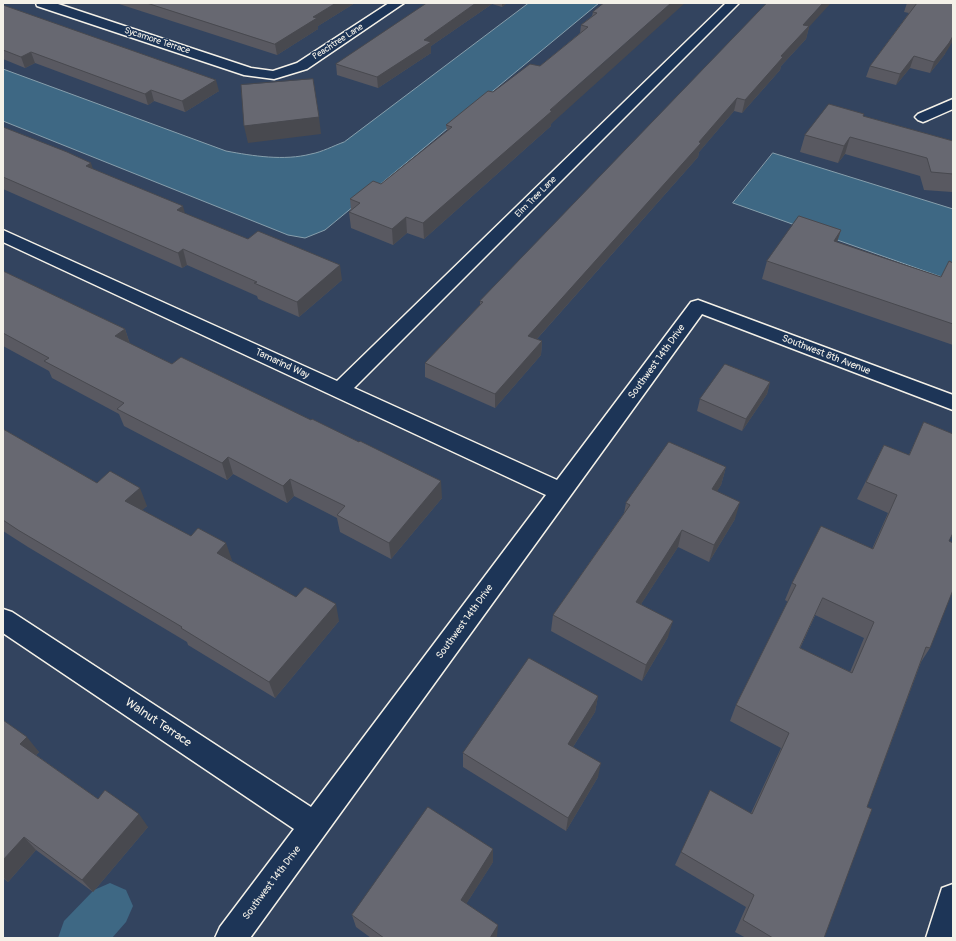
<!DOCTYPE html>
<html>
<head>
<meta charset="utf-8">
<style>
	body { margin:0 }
	#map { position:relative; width:956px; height:941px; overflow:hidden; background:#33445f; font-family:Pangolin,sans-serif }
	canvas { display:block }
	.frame { position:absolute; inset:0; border:4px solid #f4f1e8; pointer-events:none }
</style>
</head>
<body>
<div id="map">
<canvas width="956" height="941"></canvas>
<div class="frame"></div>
</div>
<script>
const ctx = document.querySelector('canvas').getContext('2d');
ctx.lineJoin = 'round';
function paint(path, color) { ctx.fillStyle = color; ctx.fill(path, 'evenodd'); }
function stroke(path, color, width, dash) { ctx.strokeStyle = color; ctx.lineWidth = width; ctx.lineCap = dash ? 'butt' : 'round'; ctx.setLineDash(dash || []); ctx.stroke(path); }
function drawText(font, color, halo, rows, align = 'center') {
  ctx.font = font + ' Pangolin,sans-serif'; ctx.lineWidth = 3; ctx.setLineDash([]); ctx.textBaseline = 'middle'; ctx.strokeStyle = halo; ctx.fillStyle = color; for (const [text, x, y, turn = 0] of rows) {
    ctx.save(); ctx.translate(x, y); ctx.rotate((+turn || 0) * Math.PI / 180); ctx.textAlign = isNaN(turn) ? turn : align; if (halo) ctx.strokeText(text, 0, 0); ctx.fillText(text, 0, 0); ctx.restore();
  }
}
const water = new Path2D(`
	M529,3H599L325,230L305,238L288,235L3,121V69L226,151C253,156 284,161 311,154C322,152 333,146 344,142Z
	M773,153L953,209V281L733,203Z`);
const canal = new Path2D(`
	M110,883L126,890L133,906L126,922L112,938H58L64,921L94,890Z`);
const minor = new Path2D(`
	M36,3H55L251,68L273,71L297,63L389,3H404L307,69L274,79L244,75L37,6Z
	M726,3H739L354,388L557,480L691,302L698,300L953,395V410L702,314L250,938H215L220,927L294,829L3,633V609L12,612L311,807L546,495L3,242V230L337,381Z
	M953,99V109L928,120L923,122L918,120L915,117L918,114Z
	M953,884V938H926L942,888Z`);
const wall = new Path2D(`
	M116,3H355L318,26V29L277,55Z
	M427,3H507L502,7L492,4L431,46V53L378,88L337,75L336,64Z
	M604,3L551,124V126L424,239L407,233L393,245L351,228L349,212L351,210L350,199L381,184L447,131L446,125L493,92L540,66L580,33L581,25L592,16L593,12Z
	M907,3H953L945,54L930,73L910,68L896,85L866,77L870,66L909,13L904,12Z
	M3,5L219,91L185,112L154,101L148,105L35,63L25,68L3,59Z
	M809,27L806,39L781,66L780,70L742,113L734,111L699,152L698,157L537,339L542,341L541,355L495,408L425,377V363L480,305V301Z
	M864,114L863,116L953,141V189L952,192L924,190L920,176L845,154L838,163L800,152L805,135Z
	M3,127L93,169L184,213L342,280L299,317L258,299L257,296L187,265L182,268L3,189Z
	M841,230L837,242L878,256L941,277L953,263V345L762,279L767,261Z
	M3,271L125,329L130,344L442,498L391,559L340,532L337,518L294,496L287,503L233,474L227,480L124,426L119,414L52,378L49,371L3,346Z
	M770,382L767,394L742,431L697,411L700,399Z
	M3,429L97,483L147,506L142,510L232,560L231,561L339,621L275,698L188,645L187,642L28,547L3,531Z
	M884,445L949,541L930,648L921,662L867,807L824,938H746L735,932L746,907L675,865L681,852L751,813L781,748L730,721L736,705L788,602L785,600L792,583L872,549L888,513L857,499ZM815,615L864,638L850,672L800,648Z
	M726,467L721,485L717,491L735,519L709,562L678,547L641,604L668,637L642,681L551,631L553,615L624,513L626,503Z
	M598,696L595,712L573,747L598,777L566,831L463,767V753Z
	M3,720L39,752L36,755L98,799L148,827L93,892L36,850L8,882L3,878Z
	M493,862L466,904L497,937L496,938H371L356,927L352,915Z`);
const shadedWall = new Path2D(`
	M336,3H355L318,26V29L277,55L275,44L313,17Z
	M476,3H492V4L431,46V53L378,88L377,77L424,40Z
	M502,3H507L502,7Z
	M671,3H685L551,124V126L424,239L423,223Z
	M823,3H831L809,27L806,39L781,66L780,70L742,113L745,100L781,56L803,25Z
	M953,36V41L945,54L930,73L934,62Z
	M31,52L35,63L25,68L21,57Z
	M914,56L910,68L896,85L900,74Z
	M216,80L219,91L185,112L182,101Z
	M151,90L154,101L148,105L145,94Z
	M737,98L734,111L699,152L698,157L527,350L528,336L699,142Z
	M319,117L321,134L248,143L244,126Z
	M850,137L845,154L838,163L844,146Z
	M91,163L96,178L86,166Z
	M183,206L187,221L177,210Z
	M406,217L407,233L393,245L392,229Z
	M841,230L835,248L834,241Z
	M183,249L187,265L182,268L178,253Z
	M340,265L342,280L299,317L297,302Z
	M125,329L131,347L115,336Z
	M542,341L541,355L495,408V394Z
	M770,382L767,394L742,431L746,419Z
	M228,457L233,474L227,480L222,463Z
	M726,467L721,485L707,507L712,489Z
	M290,479L294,496L287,503L283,486Z
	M441,481L442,498L391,559L389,543Z
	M140,488L147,506L133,518L125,501Z
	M740,502L735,519L709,562L714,545Z
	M682,530L678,547L632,618L636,602Z
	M226,543L232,560L223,570L217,553Z
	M336,604L339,621L275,698L269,682Z
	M673,621L668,637L642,681L646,665Z
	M598,696L595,712L566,758L568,744Z
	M27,737L39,752L32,759L20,744Z
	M601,763L598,777L566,831L568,818Z
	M139,814L148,827L93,892L82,880Z
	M24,837L36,850L8,882L3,877V860Z
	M493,849V862L461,912V900Z
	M498,925L497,937L496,938H490Z`);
const building = new Path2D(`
	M147,3H336L313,17L317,18L275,44Z
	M427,3H476L424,40L431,42L377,77L336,64Z
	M604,3H671L550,110L552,111L423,223L406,217L392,229L349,212L360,203L350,199L373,181L381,184L452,127L446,125L488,91L493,92L530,64L540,66L588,27L581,25L597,13L593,12Z
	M767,3H823L803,25L809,26L781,56L783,57L745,100L737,98L699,142L701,143L528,336L542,341L495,394L425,363L483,302L480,301Z
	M916,3H953V36L949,43L934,62L914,56L900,74L870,66L917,3Z
	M3,5L216,80L182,101L151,90L145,94L31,52L21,57L3,50Z
	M313,79L319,117L244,126L241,85Z
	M829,104L864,114L863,116L953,141V174L931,172L927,158L850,137L844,146L805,135Z
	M3,127L67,152L91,163L86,166L183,206L177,210L248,239L258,231L340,265L297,302L254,283L257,282L183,249L178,253L3,177Z
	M799,216L841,230L834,241L878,256L941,277L949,261L953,263V324L767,261Z
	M3,271L125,329L115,336L172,364L181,357L311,420L312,419L359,442L360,441L441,481L389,543L337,515L345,506L290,479L283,486L228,457L222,463L117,409L124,403L44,361L49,358L3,333Z
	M725,364L770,382L746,419L700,399Z
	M924,422L953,434V533L949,541L953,543V590L930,648L926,647L867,807L872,809L824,938H773L743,920L754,895L681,852L710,790L752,814L789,733L736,705L796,585L792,583L821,526L873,549L897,495L866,482L884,445L909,455ZM823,598L874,622L852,673L800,648Z
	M3,429L97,483L110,471L140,488L125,501L191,536L198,528L226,543L217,553L296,597L305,587L336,604L269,682L181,628L182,627L18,530L3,520Z
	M669,442L726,467L712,489L740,502L714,545L682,530L636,602L673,621L646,665L553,615L630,505L626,503Z
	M529,658L598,696L568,744L601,763L568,818L463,753Z
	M3,720L27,737L20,744L98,799L105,790L139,814L82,880L24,837L3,860Z
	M428,807L493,849L461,900L498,925L490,938H384L352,915Z`);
const farStreetnames = [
	["Sycamore Terrace",157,41,18],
	["Peachtree Lane",338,42,-33],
	["Elm Tree Lane",536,197,-45]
];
const streetNames = [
	["Southwest 8th Avenue",826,355,21],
	["Southwest 14th Drive",657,362,-54],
	["Tamarind Way",282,364,25],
	["Southwest 14th Drive",465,622,-54],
	["Southwest 14th Drive",272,883,-53]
];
const nearStreetnames = [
	["Walnut Terrace",158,723,34]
];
paint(water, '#3e6884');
stroke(water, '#879fac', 1);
paint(canal, '#3e6884');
stroke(minor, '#f4f1e8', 3);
paint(minor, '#1d3557');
paint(wall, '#595961');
paint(shadedWall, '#48494f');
paint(building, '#676871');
stroke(building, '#48494f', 1);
drawText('9px', '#f4f1e8', '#1d3557', farStreetnames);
drawText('10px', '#f4f1e8', '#1d3557', streetNames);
drawText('12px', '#f4f1e8', '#1d3557', nearStreetnames);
</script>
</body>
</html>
